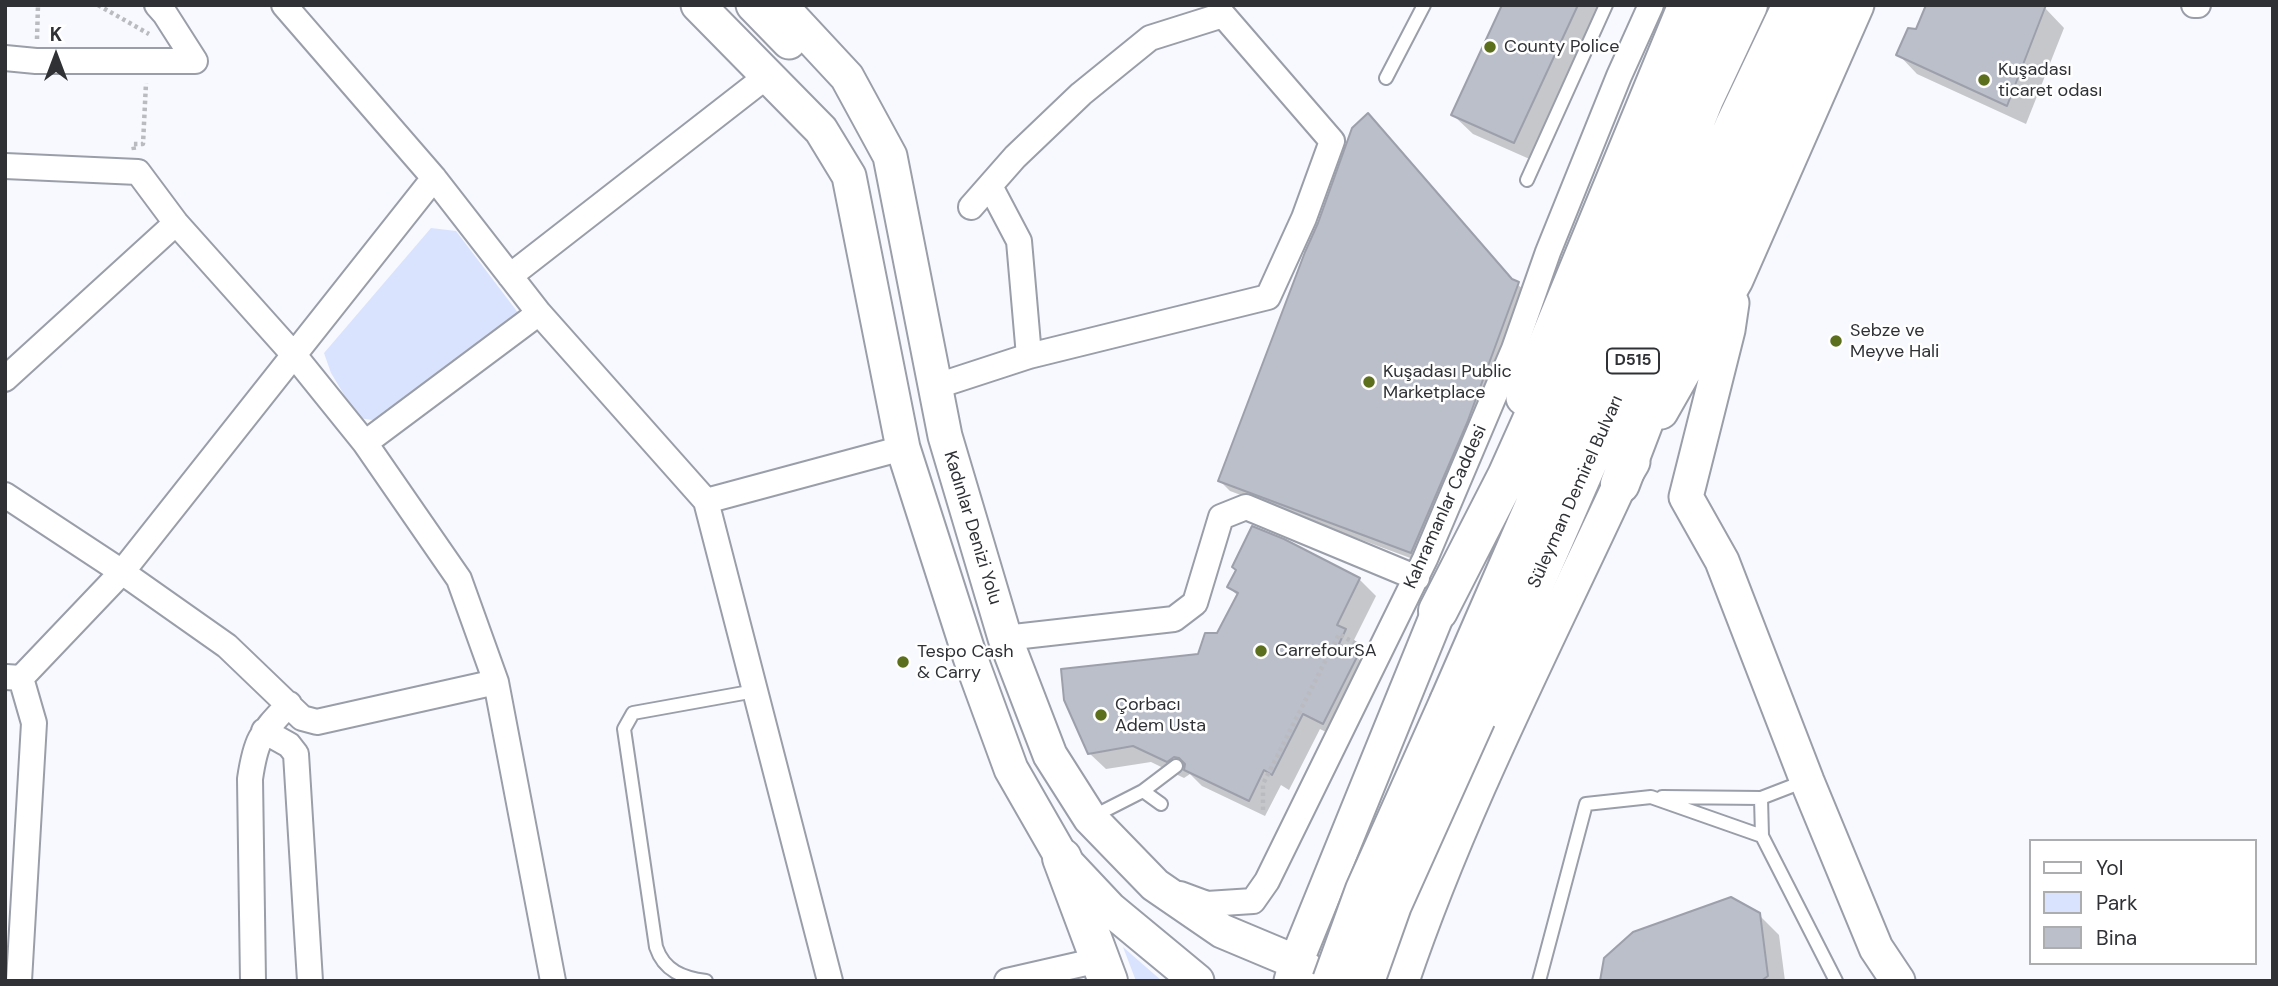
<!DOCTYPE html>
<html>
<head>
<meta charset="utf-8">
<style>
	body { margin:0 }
	#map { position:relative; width:2278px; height:986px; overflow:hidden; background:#f7f9fe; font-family:"DM Sans",sans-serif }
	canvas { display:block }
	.frame { position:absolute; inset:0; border:7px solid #2f3135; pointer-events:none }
	.legend { position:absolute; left:2029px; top:839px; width:228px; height:126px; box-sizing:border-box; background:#fff; border:2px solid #acadae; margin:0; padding:9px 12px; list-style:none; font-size:21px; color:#2f3135 }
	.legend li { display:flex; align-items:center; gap:14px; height:35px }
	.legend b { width:35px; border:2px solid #acadae }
	.north { position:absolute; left:21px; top:21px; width:70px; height:70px; -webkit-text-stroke:5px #fff; paint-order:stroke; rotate:0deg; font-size:19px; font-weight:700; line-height:28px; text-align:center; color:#2f3135 }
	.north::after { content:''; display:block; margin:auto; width:24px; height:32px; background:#2f3135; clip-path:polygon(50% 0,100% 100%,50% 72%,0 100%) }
</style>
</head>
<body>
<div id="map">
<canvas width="2278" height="986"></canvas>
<div class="frame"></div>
<ul class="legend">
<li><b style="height:9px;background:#fff"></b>Yol</li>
<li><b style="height:19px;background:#dae3fe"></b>Park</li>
<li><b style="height:19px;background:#bbbfca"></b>Bina</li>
</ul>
<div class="north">K</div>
</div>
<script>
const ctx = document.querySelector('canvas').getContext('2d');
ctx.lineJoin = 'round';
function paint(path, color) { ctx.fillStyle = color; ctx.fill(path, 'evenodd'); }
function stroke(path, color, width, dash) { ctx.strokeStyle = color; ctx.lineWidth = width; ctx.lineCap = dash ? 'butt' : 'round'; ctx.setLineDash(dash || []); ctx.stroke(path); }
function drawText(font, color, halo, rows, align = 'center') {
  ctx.font = font + ' "DM Sans",sans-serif'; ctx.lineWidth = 5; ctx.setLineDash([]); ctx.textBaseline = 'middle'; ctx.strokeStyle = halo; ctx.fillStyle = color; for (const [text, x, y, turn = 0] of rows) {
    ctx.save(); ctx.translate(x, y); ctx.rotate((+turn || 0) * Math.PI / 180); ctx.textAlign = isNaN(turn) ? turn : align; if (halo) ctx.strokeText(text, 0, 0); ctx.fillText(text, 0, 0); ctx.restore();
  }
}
const green = new Path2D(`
	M431,228L456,231L519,314L380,421L358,418L331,373L324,353Z
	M1123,947L1162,981H1136Z`);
const shadow = new Path2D(`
	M1504,5H1606L1534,161L1473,134L1453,115Z
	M2045,8L2064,28L2026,124L1917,74L1898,54Z
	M1513,281L1528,293L1421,562L1230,491L1220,481Z
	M1283,540L1359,579L1376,596L1354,640L1362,647L1357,657L1373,673L1340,739L1320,729L1289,790L1281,785L1265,816L1202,786L1190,774L1184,778L1151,762L1106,769L1089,753L1200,655L1218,635L1238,596L1229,587Z
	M1759,915L1779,935L1785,981H1601Z`);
const building = new Path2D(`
	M1502,5H1578L1514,143L1451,115Z
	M1926,5H2046L2007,106L1896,55L1908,28L1916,29Z
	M1368,113L1512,279L1519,282L1467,423L1411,553L1218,481L1305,252L1318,223L1352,128Z
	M1252,526L1284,539L1360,578L1337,625L1346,629L1339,644L1358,655L1323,724L1303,714L1272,775L1264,770L1249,801L1184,770L1185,764L1179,758L1174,757L1167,762L1133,746L1088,754L1064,700L1061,669L1198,654L1205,633H1217L1238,593L1227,587L1236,570L1232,567Z
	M1731,897L1760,913L1768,976L1761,981H1600L1604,958L1633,932Z`);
const path = new Path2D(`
	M98,5L149,34
	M37,39L38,5
	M134,150L133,144H143L146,83
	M1263,810V784L1339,634L1358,645`);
const lane = new Path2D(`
	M1386,78L1424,5
	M1527,180L1606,5
	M1143,791L1161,804
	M1662,797L1761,798L1805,781
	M1761,798L1762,836
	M1090,818L1143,791L1176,766
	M706,981C683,978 664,971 656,947L624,729L633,713L755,691
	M1539,981L1586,804L1651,797L1762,836L1836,981`);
const street = new Path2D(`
	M284,5L434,178L539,313L706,501L903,448
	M2194,5H2198
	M5,58L36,61H195L165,14L157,5
	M5,166L138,172L176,223L294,355L365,443L459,579L496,682L553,981
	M990,186L1019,241L1029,356
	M510,276L767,76
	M5,379L176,223
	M934,387L1029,356L1268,297L1304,218L1332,141L1223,15L1150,38L1081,94L1015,157L971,207
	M365,443L539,313
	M5,495L122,572L227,646L302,718L317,722L496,682
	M706,501L830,981
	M1005,638L1174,619L1195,603L1221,517L1246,507L1417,578
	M6,677L21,678L34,723L19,981
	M21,678L122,572L434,178
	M264,731L289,745L296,754L310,981
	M1180,894L1207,904L1253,901L1267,881L1425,559L1514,349L1548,252L1619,76L1651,5
	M253,981L250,779C256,738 261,734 289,704
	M1007,981L1099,960`);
const secondary = new Path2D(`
	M698,5L821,130L849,176L903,448L970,657L1011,769L1062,858L1110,909L1197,981
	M753,5L789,42
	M780,5L847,77L890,156L945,436L1005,638L1050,755L1090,818L1155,885L1222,931L1296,962L1324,981
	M1732,303L1728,330L1686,497L1722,561L1807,781L1876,948L1898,981
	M1523,398L1685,5
	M1661,412L1736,280L1857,5
	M1291,981L1296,962L1448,588
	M1402,981C1460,810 1544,648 1620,484L1633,462`);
const highway = new Path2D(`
	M1620,484L1691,298L1824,5
	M1438,611L1507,476L1718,5
	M1449,702L1625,298L1704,99L1748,5
	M1476,718L1734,127L1792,5
	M1062,858L1108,981`);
const highwayBridge = new Path2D(`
	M1332,981L1365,890L1449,702
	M1365,981L1392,905L1476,718`);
const markers = [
	[1490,47,7,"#5c6f1c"],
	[1984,80,7,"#5c6f1c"],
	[1836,341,7,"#5c6f1c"],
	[1369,382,7,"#5c6f1c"],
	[1261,651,7,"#5c6f1c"],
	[903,662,7,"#5c6f1c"],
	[1101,715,7,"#5c6f1c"]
];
const shields = [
	[1633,361,52]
];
const shieldNames = [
	["D515",1633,361]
];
const poiNames = [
	["County Police",1504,47],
	["Kuşadası",1998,70],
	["ticaret odası",1998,91],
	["Sebze ve",1850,331],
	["Meyve Hali",1850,352],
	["Kuşadası Public",1383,372],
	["Marketplace",1383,393],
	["CarrefourSA",1275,651],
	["Tespo Cash",917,652],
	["& Carry",917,673],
	["Çorbacı",1115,705],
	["Adem Usta",1115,726]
];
const streetNames = [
	["Süleyman Demirel Bulvarı",1576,492,-66],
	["Kahramanlar Caddesi",1446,507,-66],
	["Kadınlar Denizi Yolu",972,528,73]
];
paint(green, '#dae3fe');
paint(shadow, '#0003');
paint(building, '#bbbfca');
stroke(building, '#9da0ab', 2);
stroke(lane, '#9a9ea9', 16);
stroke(street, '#9a9ea9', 28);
stroke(secondary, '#9a9ea9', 37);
stroke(highway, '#9a9ea9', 42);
stroke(path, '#b9bbc0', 4.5, [3.5, 3.5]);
stroke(lane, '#fff', 12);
stroke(street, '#fff', 24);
stroke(secondary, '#fff', 33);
stroke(highway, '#fff', 38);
stroke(highwayBridge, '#9a9ea9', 42, []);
stroke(highwayBridge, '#fff', 38);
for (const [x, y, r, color] of markers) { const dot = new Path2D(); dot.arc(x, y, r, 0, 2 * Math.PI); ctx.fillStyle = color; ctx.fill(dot); stroke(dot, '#fff', 2.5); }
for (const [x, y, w] of shields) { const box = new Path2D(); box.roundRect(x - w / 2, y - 12.5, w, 25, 5); ctx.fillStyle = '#fff'; ctx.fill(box); stroke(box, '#2f3135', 2); }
drawText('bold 16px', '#2f3135', null, shieldNames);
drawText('18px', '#2f3135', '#fff', poiNames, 'left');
drawText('18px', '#2f3135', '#fff', streetNames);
</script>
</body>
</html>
